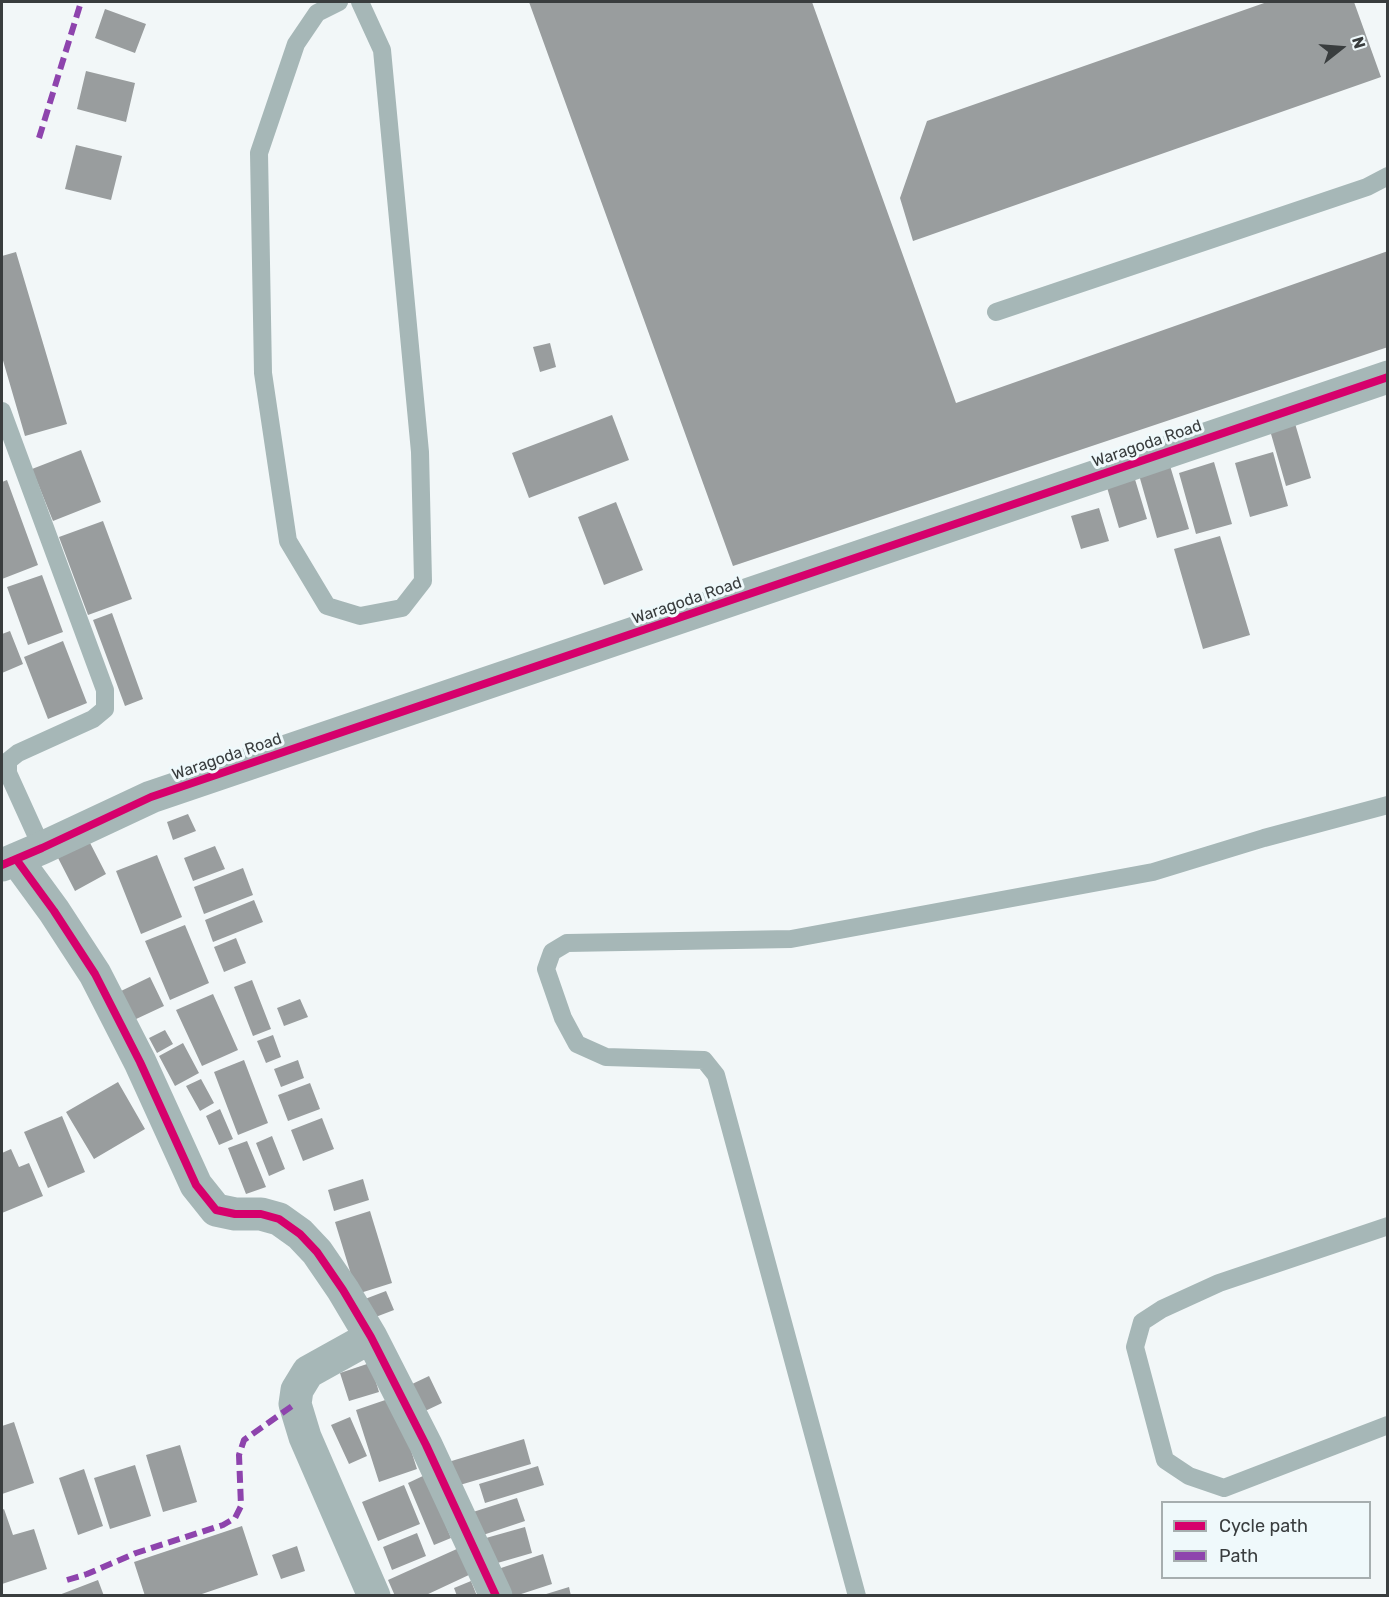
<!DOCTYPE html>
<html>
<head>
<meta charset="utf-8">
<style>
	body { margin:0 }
	#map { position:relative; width:1389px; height:1597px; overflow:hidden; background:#f2f7f8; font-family:Rubik,sans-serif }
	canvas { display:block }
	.frame { position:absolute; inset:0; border:3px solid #393d3e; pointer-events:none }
	.legend { position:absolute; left:1161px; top:1501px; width:210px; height:78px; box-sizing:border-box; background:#eff9fb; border:2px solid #a6aeaf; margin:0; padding:8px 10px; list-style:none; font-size:18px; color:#393d3e }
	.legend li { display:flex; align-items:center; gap:12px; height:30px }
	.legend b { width:30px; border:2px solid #a6aeaf }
	.north { position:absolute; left:1311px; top:18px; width:60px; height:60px; -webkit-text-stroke:4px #eff9fb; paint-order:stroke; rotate:73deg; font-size:16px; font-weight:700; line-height:24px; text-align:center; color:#393d3e }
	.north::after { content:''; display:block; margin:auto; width:21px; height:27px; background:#393d3e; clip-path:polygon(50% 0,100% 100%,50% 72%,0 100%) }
</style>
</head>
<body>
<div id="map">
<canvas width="1389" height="1597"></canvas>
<div class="frame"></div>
<ul class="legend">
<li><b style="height:8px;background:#d6006c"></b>Cycle path</li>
<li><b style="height:8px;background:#8e44ad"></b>Path</li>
</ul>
<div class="north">N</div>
</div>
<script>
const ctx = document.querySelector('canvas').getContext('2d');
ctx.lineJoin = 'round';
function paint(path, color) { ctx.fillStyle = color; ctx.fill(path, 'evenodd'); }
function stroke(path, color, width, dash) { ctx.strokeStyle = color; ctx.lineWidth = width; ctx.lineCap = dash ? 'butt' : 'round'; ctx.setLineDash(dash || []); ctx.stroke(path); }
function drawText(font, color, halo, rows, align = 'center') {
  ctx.font = font + ' Rubik,sans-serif'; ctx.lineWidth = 6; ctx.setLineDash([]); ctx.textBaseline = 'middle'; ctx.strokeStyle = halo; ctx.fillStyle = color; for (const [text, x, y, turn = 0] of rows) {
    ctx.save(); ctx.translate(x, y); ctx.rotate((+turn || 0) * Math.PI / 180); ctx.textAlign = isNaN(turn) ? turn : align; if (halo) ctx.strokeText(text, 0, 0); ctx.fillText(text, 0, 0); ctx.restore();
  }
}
const building = new Path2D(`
	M529,2H812L956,403L1388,251V347L733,566Z
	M1267,2H1354L1381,77L913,241L900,198L927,121Z
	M105,9L146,24L135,53L95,38Z
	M86,71L135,83L126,122L77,109Z
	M76,145L122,156L111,200L65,189Z
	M16,252L67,424L25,436L2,357V256Z
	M550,343L556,367L540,372L533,347Z
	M612,415L629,460L529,498L512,453Z
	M1294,420L1311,478L1286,486L1269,427Z
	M81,450L101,502L53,521L32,469Z
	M1273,452L1288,506L1250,517L1235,463Z
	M1168,459L1189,529L1157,538L1137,468Z
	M1214,462L1232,524L1196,534L1179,473Z
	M1134,476L1147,519L1119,528L1106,484Z
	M7,480L38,565L2,579V482Z
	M616,502L643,570L604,585L578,517Z
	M1099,508L1109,541L1081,549L1071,516Z
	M103,521L132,599L88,615L59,537Z
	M1220,536L1250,635L1203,649L1174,549Z
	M42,575L63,632L28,645L7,587Z
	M112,613L143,699L125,706L93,620Z
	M10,631L23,664L2,673V634Z
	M63,641L87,703L48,719L24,657Z
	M188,814L196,831L173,840L167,822Z
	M88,839L106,874L75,891L57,856Z
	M215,846L225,869L193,881L184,858Z
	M157,855L182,917L141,934L116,871Z
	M243,868L253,895L204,914L194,887Z
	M254,900L263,922L213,942L205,920Z
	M185,925L209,983L170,1000L145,941Z
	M236,938L246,963L224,972L214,947Z
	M150,977L164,1006L134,1020L121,991Z
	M252,980L271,1029L253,1036L234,987Z
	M213,994L238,1050L202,1066L176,1010Z
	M300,999L308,1017L284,1026L277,1008Z
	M165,1030L173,1044L157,1053L149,1038Z
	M273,1035L281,1057L266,1063L257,1041Z
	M183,1043L199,1073L175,1086L159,1056Z
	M244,1060L268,1123L238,1135L214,1072Z
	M298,1060L304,1078L281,1087L274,1069Z
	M201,1079L214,1103L200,1111L186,1086Z
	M118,1082L145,1129L94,1159L66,1112Z
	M310,1083L320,1109L288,1121L278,1095Z
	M220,1109L233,1139L219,1145L206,1116Z
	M62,1116L85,1172L48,1188L24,1132Z
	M322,1118L334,1149L303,1161L291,1130Z
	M272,1136L285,1169L269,1176L256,1143Z
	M247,1141L266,1187L246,1194L228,1148Z
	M11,1149L19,1167L29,1163L43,1196L2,1213V1153Z
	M363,1179L369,1200L334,1211L328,1190Z
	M370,1211L392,1283L357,1294L335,1222Z
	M386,1291L394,1310L373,1318L365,1299Z
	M370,1363L379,1392L349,1401L340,1373Z
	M429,1376L442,1403L423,1412L410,1385Z
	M394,1397L417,1469L379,1482L356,1410Z
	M350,1417L367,1456L349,1464L331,1425Z
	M14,1422L34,1483L2,1494V1426Z
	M524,1439L531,1464L453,1487L445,1463Z
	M180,1445L197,1502L163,1512L146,1455Z
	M135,1465L151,1516L110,1529L94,1478Z
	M538,1466L544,1485L485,1503L479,1484Z
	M84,1469L103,1526L78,1535L59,1478Z
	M425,1475L451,1538L434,1545L408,1483Z
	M404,1485L420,1524L378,1541L362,1502Z
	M517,1498L525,1521L480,1536L473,1512Z
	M4,1509L13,1535L34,1529L47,1569L2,1584V1510Z
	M242,1526L258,1575L196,1596H145L134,1562Z
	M525,1527L532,1553L494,1564L486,1538Z
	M417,1533L426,1556L392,1570L383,1547Z
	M297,1546L305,1571L281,1579L272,1555Z
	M459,1548L471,1574L424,1596H395L388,1580Z
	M543,1554L552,1584L515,1596H503L495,1570Z
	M98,1580L104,1596H59V1595Z
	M471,1581L477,1596H457L454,1588Z
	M569,1587L571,1596H543V1595Z`);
const service = new Path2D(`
	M339,2L317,13L296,44L259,153L263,373L288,541L327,606L360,616L402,608L423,581L420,452L382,50L360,2
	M996,312L1367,187L1388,176
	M2,411L105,690V709L93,719L18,753L8,761V773L42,848
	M1388,1226L1219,1283L1162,1309L1142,1322L1135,1347L1165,1460L1189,1476L1224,1488L1388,1425
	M857,1596L716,1075L704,1060L606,1057L577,1044L563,1018L546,969L552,952L567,943L791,939L1153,872L1264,838L1388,805`);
const minor = new Path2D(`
	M16,859L54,911L95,974L140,1062L196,1185L216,1210L235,1214H261L279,1219L300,1234L317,1252L343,1290L371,1337L426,1445L496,1596
	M2,865L42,848L151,797L1388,377
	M371,1337L308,1372L297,1390L295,1404L305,1437L374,1596`);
const quiet = new Path2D(`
	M39,138L81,2
	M67,1580L87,1574L136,1553L223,1525L235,1518L241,1506L239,1455L244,1440L295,1404`);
const cycleway = new Path2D(`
	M16,859L54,911L95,974L140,1062L196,1185L216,1210L235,1214H261L279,1219L300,1234L317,1252L343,1290L371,1337L426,1445L496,1596
	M2,865L42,848L151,797L1388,377`);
const streetNames = [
	["Waragoda Road",1147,444,-19],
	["Waragoda Road",687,601,-19],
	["Waragoda Road",227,757,-19]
];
paint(building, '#999d9e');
stroke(service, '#a6b7b7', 18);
stroke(minor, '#a6b7b7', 33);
stroke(quiet, '#8e44ad', 6, [12, 6]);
stroke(cycleway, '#d6006c', 8);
drawText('16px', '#393d3e', '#eff9fb', streetNames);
</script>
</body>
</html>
